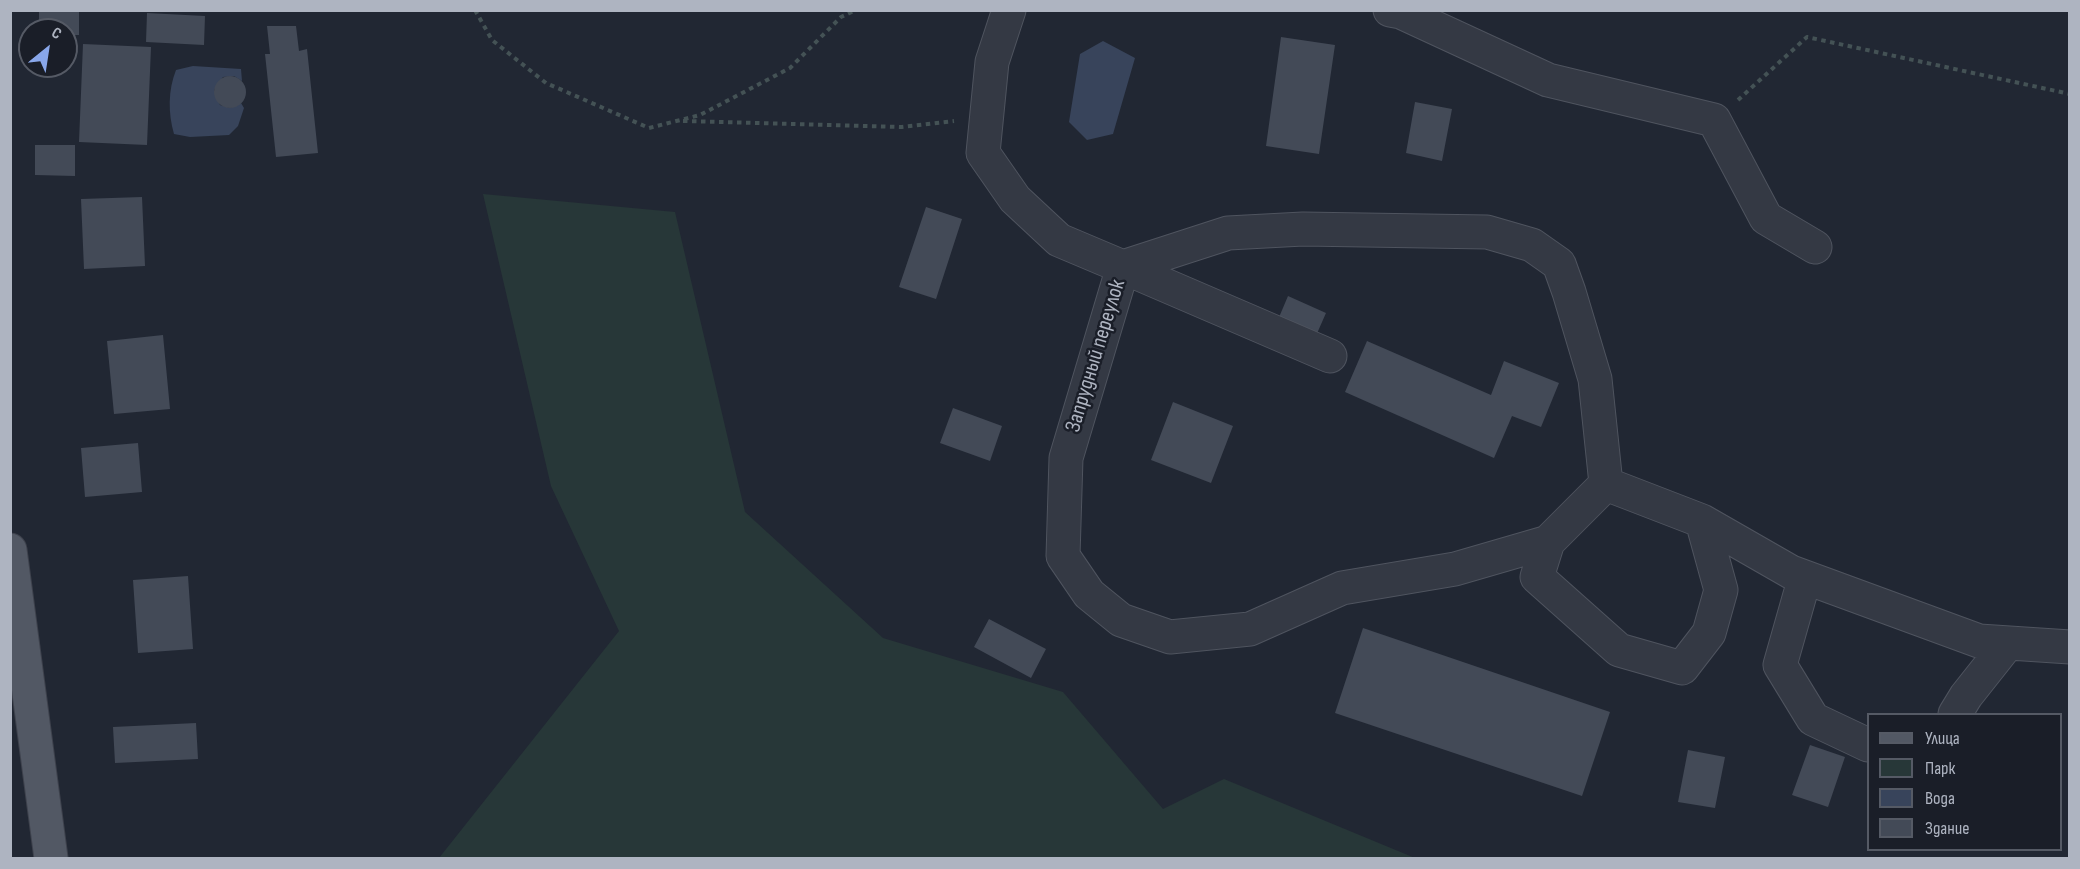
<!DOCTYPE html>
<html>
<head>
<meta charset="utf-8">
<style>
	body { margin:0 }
	#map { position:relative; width:2080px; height:869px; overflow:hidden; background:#212733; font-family:"Sofia Sans Condensed",sans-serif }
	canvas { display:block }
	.frame { position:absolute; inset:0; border:12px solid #aeb4c1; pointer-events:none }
	.legend { position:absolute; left:1867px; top:713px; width:195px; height:138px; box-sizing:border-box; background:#1a1e28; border:2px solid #555a65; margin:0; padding:8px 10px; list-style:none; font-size:18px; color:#aeb4c1 }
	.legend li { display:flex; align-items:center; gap:12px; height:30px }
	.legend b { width:30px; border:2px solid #555a65 }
	.north { position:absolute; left:18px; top:18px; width:60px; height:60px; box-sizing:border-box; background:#1a1e28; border:2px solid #555a65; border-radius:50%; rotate:30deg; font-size:16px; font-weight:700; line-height:24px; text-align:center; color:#aeb4c1 }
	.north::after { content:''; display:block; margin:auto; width:21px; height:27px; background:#89a7ea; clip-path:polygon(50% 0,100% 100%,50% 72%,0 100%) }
</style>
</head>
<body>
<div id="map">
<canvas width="2080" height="869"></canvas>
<div class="frame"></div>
<ul class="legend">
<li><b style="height:8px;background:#525864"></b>Улица</li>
<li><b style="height:16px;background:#273738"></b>Парк</li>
<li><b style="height:16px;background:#38445b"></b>Вода</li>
<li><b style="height:16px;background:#434a57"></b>Здание</li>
</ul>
<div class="north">С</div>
</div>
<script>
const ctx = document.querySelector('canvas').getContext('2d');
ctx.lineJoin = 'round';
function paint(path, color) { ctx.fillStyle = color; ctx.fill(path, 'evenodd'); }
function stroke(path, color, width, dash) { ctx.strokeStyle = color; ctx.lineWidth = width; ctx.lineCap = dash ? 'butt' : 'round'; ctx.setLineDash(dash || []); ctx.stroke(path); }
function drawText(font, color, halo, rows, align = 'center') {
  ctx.font = font + ' "Sofia Sans Condensed",sans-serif'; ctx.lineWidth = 5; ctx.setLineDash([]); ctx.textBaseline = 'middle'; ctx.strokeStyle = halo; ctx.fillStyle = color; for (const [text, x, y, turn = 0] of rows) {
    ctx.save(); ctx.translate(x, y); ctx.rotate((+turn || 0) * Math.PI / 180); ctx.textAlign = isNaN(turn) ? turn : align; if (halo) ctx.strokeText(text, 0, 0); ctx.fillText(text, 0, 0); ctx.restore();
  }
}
const green = new Path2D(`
	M483,194L675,212L745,512L883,638L1063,692L1163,809L1224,779L1415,858H439L619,631L551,486Z`);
const water = new Path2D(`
	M1103,41L1135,58L1113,134L1087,140L1069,122L1080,54Z
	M193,66L241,69L242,81L234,76L223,77L214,90L220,105L230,108L241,103L244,108L238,126L229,135L190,137L174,134C168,113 168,90 176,70Z`);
const building = new Path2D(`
	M39,10H79V35H66V30H39Z
	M147,13L205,16L204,45L146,42Z
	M267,26H296L299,51L307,49L318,153L276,157L265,54H270Z
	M1281,37L1335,45L1319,154L1266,146Z
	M83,44L151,47L147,145L79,142Z
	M214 92a16 16 0 1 1 32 0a16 16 0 1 1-32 0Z
	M1415,102L1452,109L1442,161L1406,153Z
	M35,145H75V176L35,175Z
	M142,197L145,266L84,269L81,199Z
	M926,207L962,219L936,299L899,287Z
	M1288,296L1326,313L1315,338L1277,322Z
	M163,335L170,409L114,414L107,341Z
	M1367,341L1491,395L1504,361L1559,383L1541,427L1512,416L1494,458L1345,392Z
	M1173,402L1233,426L1211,483L1151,460Z
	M953,408L1002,426L990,461L940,443Z
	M138,443L142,492L85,497L81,448Z
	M188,576L193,649L138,653L133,580Z
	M989,619L1046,649L1031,678L974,647Z
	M1363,628L1610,712L1582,796L1335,713Z
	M196,723L198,759L115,763L113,727Z
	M1810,745L1845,757L1828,807L1792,795Z
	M1688,750L1725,757L1715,808L1678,802Z`);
const path = new Path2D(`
	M475,10L492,40L546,83L649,128L700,115L790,68L841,17L856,10
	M1738,100L1807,37L2070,94
	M683,121L902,127L954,121`);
const minor = new Path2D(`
	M1009,10L992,62L983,153L1015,199L1059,240L1123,267L1066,458L1063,556L1089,594L1121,620L1170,637L1250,629L1342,588L1455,569L1548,542L1606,484L1702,521L1791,572L1979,641L2070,647
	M1390,10L1401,12L1548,80L1714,120L1766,218L1815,247
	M1330,356L1123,267L1228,233L1303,229L1487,232L1532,245L1559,264L1569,292L1595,379L1606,484
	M1548,542L1537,577L1619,650L1682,668L1709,633L1721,590L1702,521
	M1805,577L1780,665L1813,719L1868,745
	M1955,714L1966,696L2008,643`);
const major = new Path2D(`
	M10,550L51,858`);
const streetNames = [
	["Запрудный переулок",1096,356,-73]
];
paint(green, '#273738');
paint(water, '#38445b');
paint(building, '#434a57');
stroke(minor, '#4f545f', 35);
stroke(major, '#3e424d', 35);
stroke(path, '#445255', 4, [4.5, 4.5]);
stroke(minor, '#343944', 33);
stroke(major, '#525864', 33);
drawText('22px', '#aeb4c1', '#1a1e28', streetNames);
</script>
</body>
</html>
